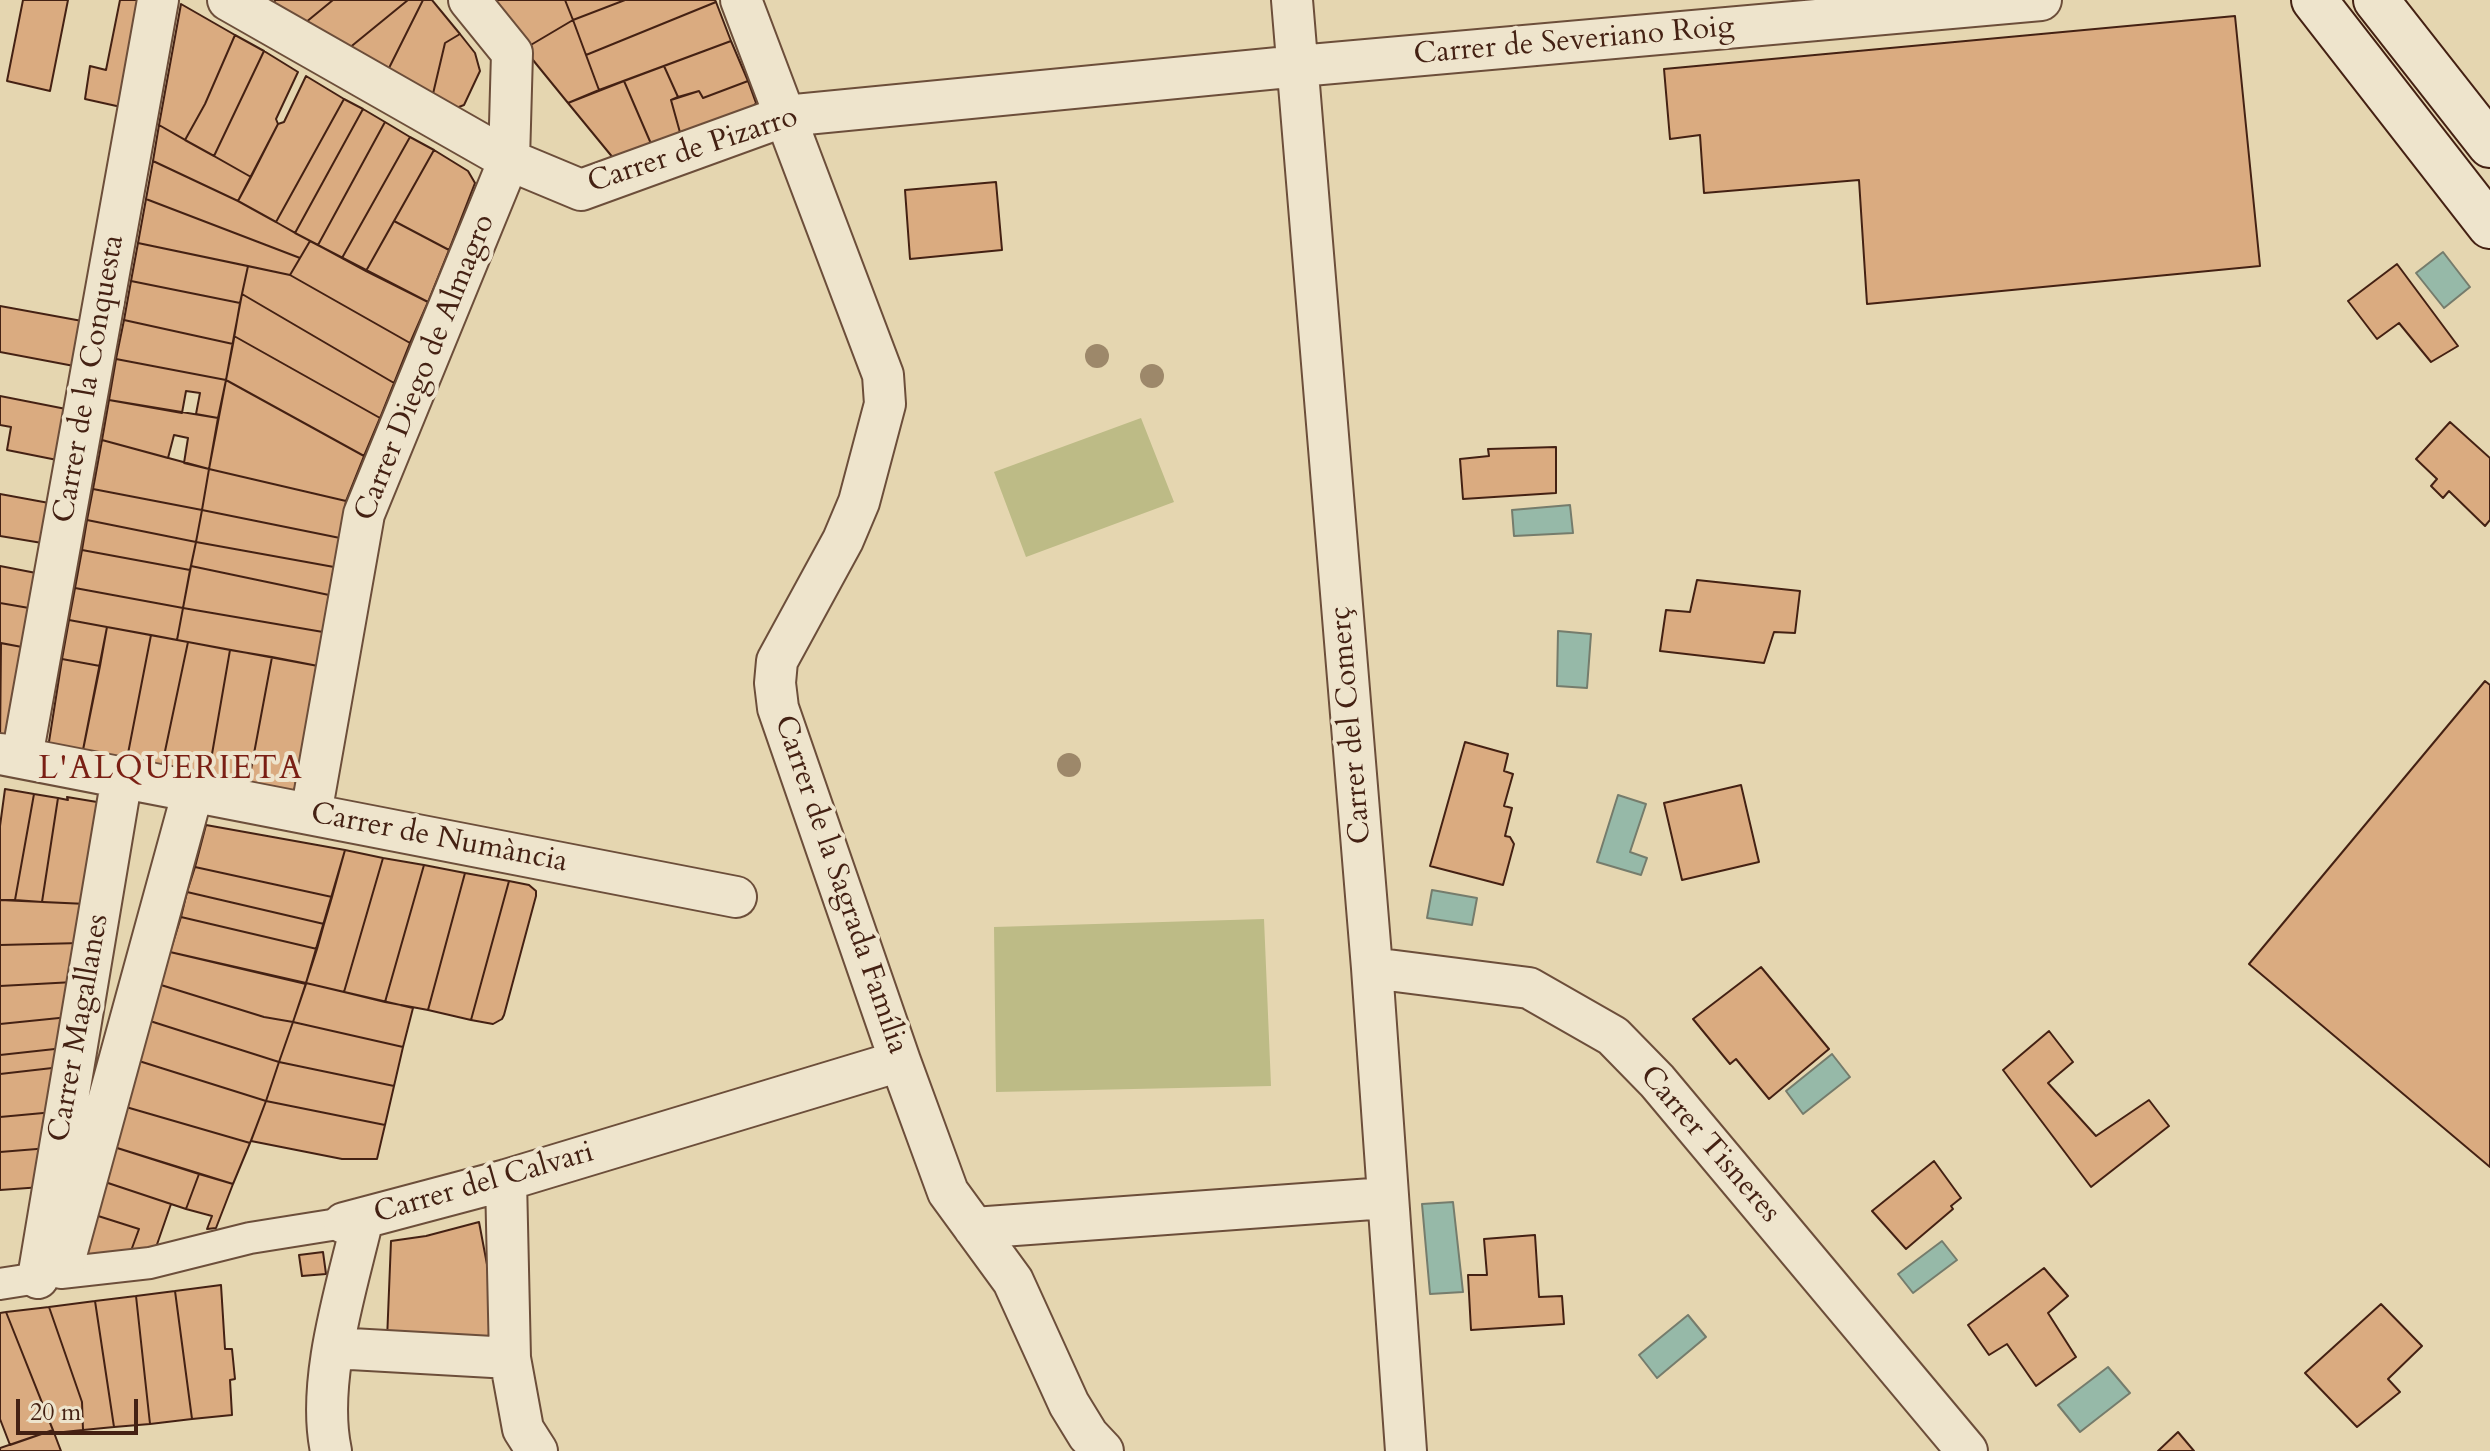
<!DOCTYPE html>
<html>
<head>
<meta charset="utf-8">
<style>
	body { margin:0 }
	#map { position:relative; width:2490px; height:1451px; overflow:hidden; background:#e5d6b0; font-family:Cardo,serif }
	canvas { display:block }
	.scale { position:absolute; left:16px; top:1399px; width:122px; height:36px; box-sizing:border-box; border:4px solid #442113; border-top:0; padding-left:10px; font-size:24px; line-height:28px; white-space:nowrap; color:#442113; -webkit-text-stroke:6px #eee4cc; paint-order:stroke }
</style>
</head>
<body>
<div id="map">
<canvas width="2490" height="1451"></canvas>
<div class="scale">20 m</div>
</div>
<script>
const ctx = document.querySelector('canvas').getContext('2d');
ctx.lineJoin = 'round';
function paint(path, color) { ctx.fillStyle = color; ctx.fill(path, 'evenodd'); }
function stroke(path, color, width, dash) { ctx.strokeStyle = color; ctx.lineWidth = width; ctx.lineCap = dash ? 'butt' : 'round'; ctx.setLineDash(dash || []); ctx.stroke(path); }
function drawText(font, color, halo, rows, align = 'center') {
  ctx.font = font + ' Cardo,serif'; ctx.lineWidth = 8; ctx.setLineDash([]); ctx.textBaseline = 'middle'; ctx.strokeStyle = halo; ctx.fillStyle = color; for (const [text, x, y, turn = 0] of rows) {
    ctx.save(); ctx.translate(x, y); ctx.rotate((+turn || 0) * Math.PI / 180); ctx.textAlign = isNaN(turn) ? turn : align; if (halo) ctx.strokeText(text, 0, 0); ctx.fillText(text, 0, 0); ctx.restore();
  }
}
const green = new Path2D(`
	M1141,418L1174,502L1026,557L994,472Z
	M1264,919L1271,1086L996,1092L994,927Z`);
const water = new Path2D(`
	M2443,252L2470,287L2444,308L2416,273Z
	M1570,505L1573,533L1514,536L1512,510Z
	M1558,631L1591,634L1587,688L1557,686Z
	M1618,795L1646,804L1630,852L1647,858L1641,875L1597,862Z
	M1432,890L1477,898L1472,925L1427,918Z
	M1832,1054L1850,1077L1803,1114L1786,1091Z
	M1453,1202L1463,1292L1430,1294L1422,1204Z
	M1942,1241L1957,1260L1913,1293L1898,1274Z
	M1688,1315L1706,1337L1657,1378L1639,1355Z
	M2108,1367L2130,1393L2080,1432L2058,1405Z`);
const building = new Path2D(`
	M23,0H68L50,91L7,81Z
	M120,0H141L121,107L85,99L90,66L106,70Z
	M276,0H333L305,23L271,4Z
	M333,0H408L348,49L305,23Z
	M408,0H423L387,72L348,49Z
	M423,0H432L460,34L445,43L432,98L387,72Z
	M498,0H565L573,20L524,49L489,6Z
	M565,0H625L573,20Z
	M625,0H715L716,2L586,55L573,20Z
	M716,2L731,41L599,90L586,55Z
	M181,4L235,35L205,104L185,140L159,125Z
	M2235,16L2260,266L1867,304L1859,180L1704,193L1700,135L1670,139L1664,69Z
	M573,20L599,90L568,103L524,49Z
	M460,34L475,53L480,71L464,105L451,110L432,98L445,43Z
	M235,35L264,51L214,156L185,140L205,104Z
	M731,41L748,81L703,98L699,91L678,97L664,66Z
	M264,51L298,72L276,119L278,124L251,177L214,156Z
	M664,66L678,97L671,100L681,136L652,146L624,81Z
	M306,76L344,99L276,222L238,201L278,124L284,122Z
	M624,81L652,146L614,159L568,103Z
	M748,81L756,103L749,112L681,136L671,100L699,91L703,98Z
	M344,99L363,109L295,233L276,222Z
	M363,109L385,122L318,245L295,233Z
	M385,122L410,137L342,258L318,245Z
	M159,125L251,177L238,201L153,161Z
	M410,137L434,150L366,271L342,258Z
	M434,150L468,171L475,183L449,250L394,221Z
	M153,161L238,201L310,241L300,258L146,199Z
	M996,182L1002,250L910,259L905,190Z
	M146,199L300,258L290,275L138,243Z
	M394,221L449,250L428,302L366,271Z
	M310,241L428,302L410,343L290,275Z
	M138,243L248,266L240,303L131,281Z
	M2397,264L2458,346L2431,362L2399,323L2377,339L2348,301Z
	M248,266L290,275L410,343L394,383L242,294Z
	M131,281L240,303L233,344L124,320Z
	M242,294L394,383L380,418L234,336Z
	M0,306L82,321L74,366L0,352Z
	M124,320L233,344L226,380L116,359Z
	M234,336L380,418L364,456L226,380Z
	M116,359L226,380L218,418L196,414L200,393L186,391L182,413L109,400Z
	M226,380L364,456L346,501L209,469Z
	M0,396L66,409L57,460L7,450L11,427L0,425Z
	M109,400L218,418L209,469L184,463L188,438L174,435L168,458L102,440Z
	M2450,422L2490,458V520L2485,526L2449,491L2443,498L2431,486L2437,479L2416,459Z
	M102,440L209,469L202,510L93,489Z
	M1556,447V493L1463,499L1460,459L1489,456L1488,449Z
	M209,469L346,501L340,538L202,510Z
	M93,489L202,510L196,542L87,520Z
	M0,494L49,503L42,543L0,536Z
	M202,510L340,538L334,567L196,542Z
	M87,520L196,542L190,570L82,550Z
	M196,542L334,567L329,595L191,566Z
	M82,550L190,570L183,608L75,588Z
	M0,566L36,573L29,608L0,603Z
	M191,566L329,595L323,632L183,608Z
	M1697,580L1800,591L1795,633L1774,632L1764,663L1660,651L1666,610L1690,612Z
	M75,588L183,608L177,640L69,620Z
	M0,603L29,608L22,647L0,643Z
	M183,608L323,632L318,666L177,640Z
	M69,620L107,627L100,666L62,659Z
	M107,627L151,635L125,769L81,760Z
	M151,635L188,642L160,775L125,769Z
	M188,642L230,650L207,783L160,775Z
	M1,643L22,647L4,745H0Z
	M230,650L272,657L247,791L207,783Z
	M272,657L318,666L294,792L247,791Z
	M62,659L100,666L81,760L48,748Z
	M2485,681L2490,685V1167L2249,964Z
	M1465,742L1508,754L1504,771L1513,774L1504,806L1512,808L1505,836L1510,837L1514,844L1503,885L1430,866Z
	M1741,785L1759,862L1682,880L1664,803Z
	M5,789L34,794L15,900H0V826Z
	M34,794L58,798L42,902L15,900Z
	M67,797L97,802L105,813L87,904L42,902L58,798L68,800Z
	M206,825L345,850L332,897L195,867Z
	M345,850L383,858L344,992L306,983Z
	M383,858L424,865L385,1002L344,992Z
	M424,865L465,873L428,1010L385,1002Z
	M195,867L332,897L324,924L187,892Z
	M465,873L509,881L471,1020L428,1010Z
	M509,881L529,885L536,891V896L504,1015L502,1019L493,1024L471,1020Z
	M187,892L324,924L317,949L181,917Z
	M0,900L87,904L81,943L0,945Z
	M181,917L317,949L306,983L170,952Z
	M81,943L74,982L0,986V945Z
	M170,952L306,984L293,1022L264,1017L161,985Z
	M1761,967L1829,1049L1769,1099L1736,1059L1730,1064L1693,1019Z
	M74,982L69,1017L0,1024V986Z
	M306,983L413,1008L403,1047L293,1022Z
	M161,985L264,1017L293,1022L279,1062L150,1021Z
	M69,1017L64,1048L0,1055V1024Z
	M150,1021L279,1062L266,1101L139,1061Z
	M293,1022L403,1047L394,1086L279,1062Z
	M2049,1031L2073,1062L2048,1083L2096,1136L2149,1100L2169,1126L2091,1187L2003,1070Z
	M64,1048L61,1067L0,1074V1055Z
	M139,1061L266,1101L250,1143L126,1107Z
	M279,1062L394,1086L385,1125L266,1101Z
	M61,1067L54,1112L0,1117V1074Z
	M266,1101L385,1125L377,1159H342L251,1141Z
	M126,1107L250,1143L233,1184L114,1147Z
	M54,1112L49,1148L0,1152V1117Z
	M114,1147L199,1174L186,1209L105,1182Z
	M49,1148L42,1187L0,1190V1152Z
	M1934,1161L1961,1198L1951,1206L1953,1209L1906,1249L1872,1211Z
	M199,1174L233,1184L216,1228L207,1229L212,1216L186,1209Z
	M105,1182L171,1204L153,1256L128,1259L139,1229L95,1215Z
	M95,1215L139,1229L128,1259L83,1257Z
	M479,1222L502,1344L387,1340L391,1241L426,1236Z
	M1535,1235L1539,1297L1562,1296L1564,1324L1471,1330L1468,1275H1487L1484,1239Z
	M323,1252L326,1274L302,1276L299,1255Z
	M2044,1268L2068,1296L2048,1313L2076,1357L2036,1386L2007,1344L1989,1355L1968,1325Z
	M221,1285L225,1349H232L235,1379L230,1380L232,1415L192,1419L175,1291Z
	M175,1291L192,1419L150,1424L136,1296Z
	M136,1296L150,1424L114,1427L95,1301Z
	M95,1301L114,1427L83,1430L82,1402L49,1307Z
	M2381,1304L2422,1346L2388,1379L2400,1392L2357,1427L2305,1373Z
	M49,1307L82,1402L83,1430L54,1433L6,1312Z
	M6,1312L53,1430L10,1445L0,1419V1313Z
	M53,1430L61,1451H0V1448Z
	M2178,1432L2194,1451H2158Z`);
const pedestrian = new Path2D(`
	M61,1273L150,1263L250,1238L344,1223
	M0,1284L38,1278`);
const minor = new Path2D(`
	M228,0L509,160L581,190L785,116L1299,66L2041,0
	M741,0L883,375L885,404L859,502L843,540L777,661L775,683L778,708L900,1061L948,1192L1013,1281L1069,1404L1088,1435L1103,1451
	M1292,0L1372,968L1406,1451
	M0,754L736,897
	M22,757L158,0
	M311,814L364,514L509,160L512,53L469,0
	M1372,968L1529,988L1613,1036L1657,1081L1967,1451
	M506,1180L510,1358L523,1429L537,1451
	M344,1223L506,1180L900,1061
	M974,1228L1386,1198
	M63,1266L193,791
	M38,1278L122,777
	M333,1348L510,1358
	M331,1451C316,1381 347,1287 363,1218`);
const secondary = new Path2D(`
	M2314,0L2490,226
	M2376,0L2490,145`);
const trees = [
	[1097,356],
	[1152,376],
	[1069,765]
];
const streetNames = [
	["Carrer de Severiano Roig",1574,42,-5],
	["Carrer de Pizarro",693,151,-18],
	["Carrer Diego de Almagro",426,368,-68],
	["Carrer de la Conquesta",90,379,-80],
	["Carrer del Comerç",1352,725,-95],
	["Carrer de Numància",439,839,11],
	["Carrer de la Sagrada Família",840,885,71],
	["Carrer Magallanes",80,1028,-80],
	["Carrer Tisneres",1709,1145,49],
	["Carrer del Calvari",484,1184,-16]
];
const neighbourhoodNames = [
	["L'ALQUERIETA",171,771]
];
paint(green, '#bdbb86');
paint(water, '#96b9a8');
stroke(water, '#757c6c', 2);
paint(building, '#daab80');
stroke(building, '#442113', 2);
stroke(pedestrian, '#6c4e3a', 34);
stroke(minor, '#6c4e3a', 44);
stroke(secondary, '#442113', 48);
stroke(pedestrian, '#eee4cc', 30);
stroke(minor, '#eee4cc', 40);
stroke(secondary, '#eee4cc', 44);
ctx.fillStyle = '#9d886a';
for (const [x, y] of trees) { ctx.beginPath(); ctx.arc(x, y, 12, 0, 2 * Math.PI); ctx.fill(); }
drawText('30px', '#442113', '#eee4cc', streetNames);
ctx.letterSpacing = '2px';
drawText('32px', '#7a1f14', '#eee4cc', neighbourhoodNames);
ctx.letterSpacing = '0px';
</script>
</body>
</html>
